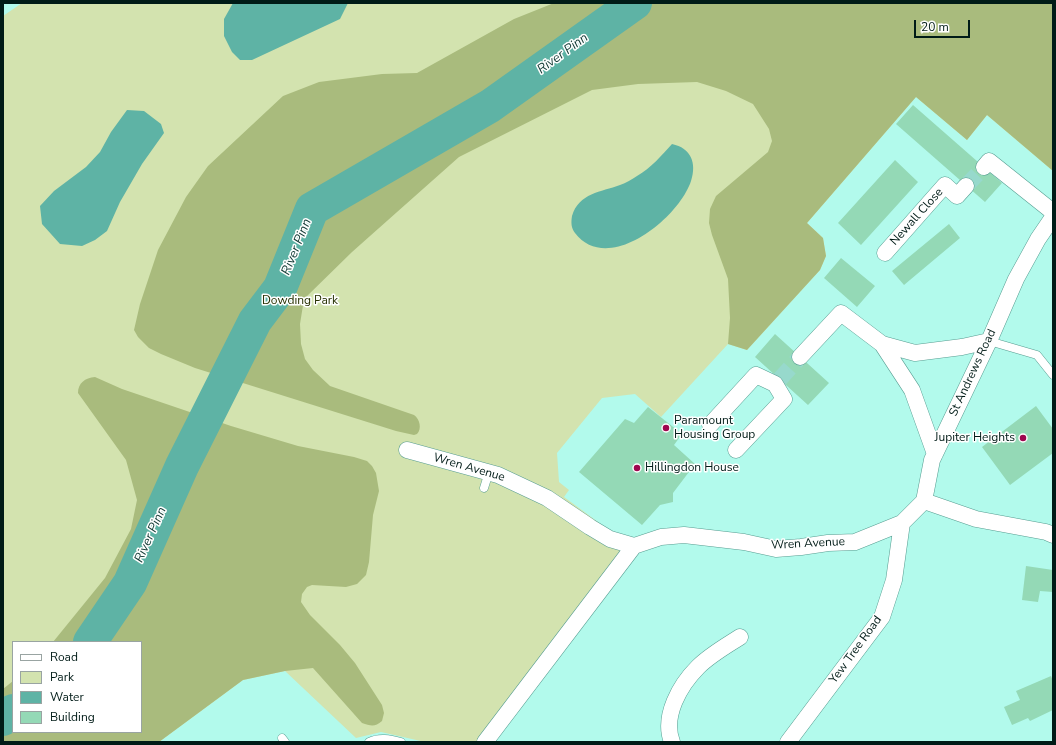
<!DOCTYPE html>
<html>
<head>
<meta charset="utf-8">
<style>
	body { margin:0 }
	#map { position:relative; width:1056px; height:745px; overflow:hidden; background:#b2faec; font-family:"Nunito Sans",sans-serif }
	canvas { display:block }
	.frame { position:absolute; inset:0; border:4px solid #001b17; pointer-events:none }
	.legend { position:absolute; left:12px; top:641px; width:130px; height:92px; box-sizing:border-box; background:#fff; border:1px solid #99a4a2; margin:0; padding:5px 7px; list-style:none; font-size:12px; color:#001b17 }
	.legend li { display:flex; align-items:center; gap:8px; height:20px }
	.legend b { width:20px; border:1px solid #99a4a2 }
	.scale { position:absolute; left:914px; top:20px; width:56px; height:18px; box-sizing:border-box; border:2px solid #001b17; border-top:0; padding-left:5px; font-size:12px; line-height:14px; white-space:nowrap; color:#001b17; -webkit-text-stroke:3px #fff; paint-order:stroke }
</style>
</head>
<body>
<div id="map">
<canvas width="1056" height="745"></canvas>
<div class="frame"></div>
<ul class="legend">
<li><b style="height:5px;background:#fff"></b>Road</li>
<li><b style="height:11px;background:#d3e3af"></b>Park</li>
<li><b style="height:11px;background:#5eb3a5"></b>Water</li>
<li><b style="height:11px;background:#94d9b6"></b>Building</li>
</ul>
<div class="scale">20 m</div>
</div>
<script>
const ctx = document.querySelector('canvas').getContext('2d');
ctx.lineJoin = 'round';
function paint(path, color) { ctx.fillStyle = color; ctx.fill(path, 'evenodd'); }
function stroke(path, color, width, dash) { ctx.strokeStyle = color; ctx.lineWidth = width; ctx.lineCap = dash ? 'butt' : 'round'; ctx.setLineDash(dash || []); ctx.stroke(path); }
function drawText(font, color, halo, rows, align = 'center') {
  ctx.font = font + ' "Nunito Sans",sans-serif'; ctx.lineWidth = 3; ctx.setLineDash([]); ctx.textBaseline = 'middle'; ctx.strokeStyle = halo; ctx.fillStyle = color; for (const [text, x, y, turn = 0] of rows) {
    ctx.save(); ctx.translate(x, y); ctx.rotate((+turn || 0) * Math.PI / 180); ctx.textAlign = isNaN(turn) ? turn : align; if (halo) ctx.strokeText(text, 0, 0); ctx.fillText(text, 0, 0); ctx.restore();
  }
}
const green = new Path2D(`
	M22,3H1053V171L987,115L967,140L916,97L807,223L823,238L826,256L820,270L747,350L728,344L661,417L635,394L602,398L557,453L559,482L569,490L564,497L617,536L622,552L481,742H425L381,732L356,738L285,671L243,680L159,742H3V16ZM13,642H141V732H13Z`);
const forest = new Path2D(`
	M554,3H1053V171L987,115L967,140L916,97L807,223L823,238L826,256L820,270L747,350L728,344L730,318L728,279L712,235L709,223L710,209L716,196L768,152L772,141L769,129L753,104L726,91L697,82L638,84L592,90L459,157L352,252L304,299L300,324L301,344L305,359L313,370L330,386L414,415C420,419 422,429 417,434L414,435L396,431L195,368L161,354L149,348L138,337L134,330L140,304L158,250L186,197L208,166L283,96L319,82L382,74L417,73L514,19Z
	M95,377L122,389L231,426L298,446L354,457L367,461L372,466L376,473L379,491L373,515L369,562L366,575L357,584L346,587L312,585L307,587L302,594L301,602L310,615L340,645L355,663L382,705L384,713L382,721C375,727 371,726 362,723L313,668L285,671L243,680L159,742H3V689L13,681V732H141V642H53L105,578L131,529L137,500L126,460L78,393C78,383 85,378 95,377Z`);
const water = new Path2D(`
	M233,3H348L340,19L252,60H240L232,52L224,36V19Z
	M127,110L144,111L161,124L164,133L142,164L120,202L107,231L95,240L82,246L60,244L42,224L40,206L54,191L86,167L100,152L111,132Z
	M672,144C691,148 697,163 691,181C679,218 608,276 575,233C571,228 571,222 572,216C579,193 601,192 620,185C626,183 632,179 637,176C651,168 662,155 672,144Z`);
const river = new Path2D(`
	M90,642L130,583L182,466L255,321L280,288L312,209L490,106L635,3
	M3,719L13,711`);
const building = new Path2D(`
	M913,105L1002,183L985,202L896,124Z
	M895,160L918,182L861,245L838,223Z
	M949,224L960,238L904,285L892,271Z
	M841,258L875,286L857,307L824,278Z
	M775,334L829,383L808,405L755,357Z
	M1036,406L1053,429V453L1010,485L982,447Z
	M648,407L682,434L674,445L695,464L673,493V502L660,505L642,525L579,472L625,419L634,423Z
	M1026,566L1053,570V592L1040,591L1038,602L1022,600Z
	M1051,676L1053,681V710L1030,721L1028,718L1012,725L1004,707L1020,700L1016,691Z`);
const streetTunnel = new Path2D(`
	M966,186L984,167
	M779,380L800,357`);
const lane = new Path2D(`
	M989,341L1037,355L1053,375
	M484,488L489,472
	M282,738L285,742
	M369,742C379,737 390,739 401,742`);
const street = new Path2D(`
	M984,167L989,161L1053,212
	M885,253L945,185L957,196L966,186
	M882,344L915,353L962,347L989,341
	M800,357L841,313L882,344L912,390L935,454
	M710,425L756,375L775,384L784,399L736,450
	M407,450L498,475L547,498L590,527L610,539L634,546L661,537L684,535L744,542L776,549L801,547L828,543L855,542L902,523L924,501
	M924,501L932,460L989,341L1016,279L1038,239L1053,217
	M924,501L976,519L1046,532L1053,535
	M485,742L634,546
	M672,742C662,716 680,685 698,667C710,655 726,646 740,637
	M788,742L882,617L894,580L902,523`);
const markers = [
	[666,428,4,"#9e074f"],
	[1023,438,4,"#9e074f"],
	[637,468,4,"#9e074f"]
];
const streetNames = [
	["Newall Close",917,217,-48],
	["St Andrews Road",973,373,-65],
	["Wren Avenue",469,468,16],
	["Wren Avenue",808,544,-3],
	["Yew Tree Road",856,650,-54]
];
const parkNames = [
	["Dowding Park",300,301]
];
const poiNames = [
	["Paramount",674,421],
	["Housing Group",674,435],
	["Jupiter Heights",1015,438,"right"],
	["Hillingdon House",645,468]
];
const waterNames = [
	["River Pinn",563,54,-36],
	["River Pinn",297,247,-68],
	["River Pinn",151,535,-66]
];
paint(green, '#d3e3af');
paint(forest, '#a9bb7d');
paint(water, '#5eb3a5');
stroke(river, '#5eb3a5', 34);
paint(building, '#94d9b6');
stroke(streetTunnel, '#97d9cc', 16, [16, 8]);
stroke(lane, '#579d91', 9);
stroke(street, '#579d91', 17);
stroke(lane, '#fff', 8);
stroke(street, '#fff', 16);
for (const [x, y, r, color] of markers) { const dot = new Path2D(); dot.arc(x, y, r, 0, 2 * Math.PI); ctx.fillStyle = color; ctx.fill(dot); stroke(dot, '#fff', 1.5); }
drawText('12px', '#001b17', '#fff', streetNames);
drawText('12px', '#263001', '#fff', parkNames);
drawText('12px', '#001b17', '#fff', poiNames, 'left');
drawText('italic 13px', '#143c36', '#fff', waterNames);
</script>
</body>
</html>
